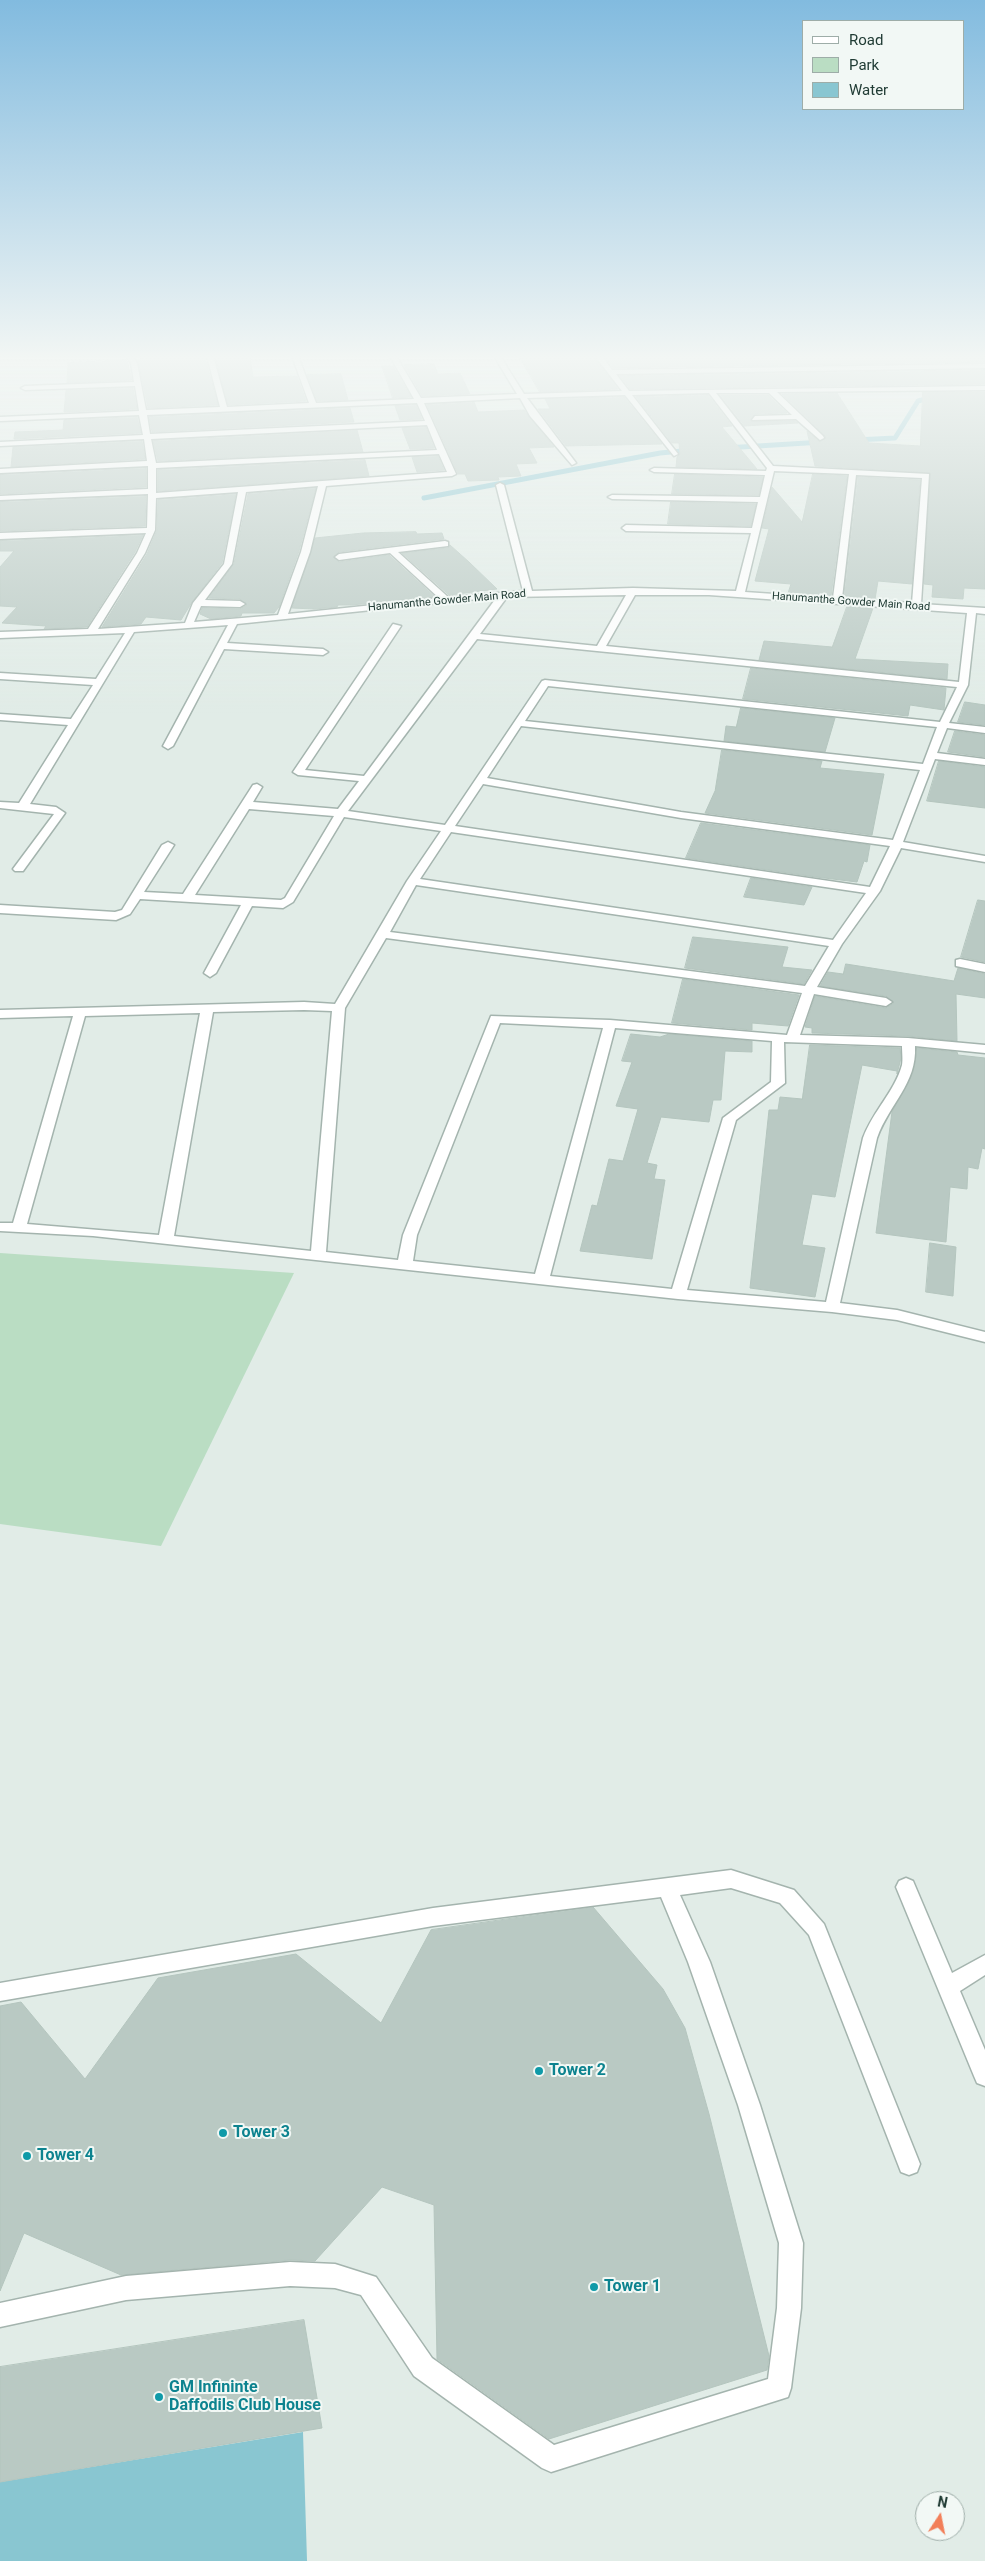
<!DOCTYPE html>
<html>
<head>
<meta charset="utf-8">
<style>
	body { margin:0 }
	#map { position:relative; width:985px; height:2561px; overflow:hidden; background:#e1ece7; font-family:Roboto,sans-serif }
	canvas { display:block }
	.legend { position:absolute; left:802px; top:20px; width:162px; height:90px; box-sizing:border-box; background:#f2f8f5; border:1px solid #9eada8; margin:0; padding:6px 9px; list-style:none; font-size:15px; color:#213c35 }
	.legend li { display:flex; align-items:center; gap:10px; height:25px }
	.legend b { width:25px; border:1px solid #9eada8 }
	.north { position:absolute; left:915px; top:2491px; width:50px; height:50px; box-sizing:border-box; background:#f2f8f5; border:1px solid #9eada8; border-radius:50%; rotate:11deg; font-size:14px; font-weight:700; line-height:20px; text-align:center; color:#213c35 }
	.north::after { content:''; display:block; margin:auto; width:18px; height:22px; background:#f27f59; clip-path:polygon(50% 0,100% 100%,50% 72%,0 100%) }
</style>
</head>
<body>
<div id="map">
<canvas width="985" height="2561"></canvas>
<ul class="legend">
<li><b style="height:6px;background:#fff"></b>Road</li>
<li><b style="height:14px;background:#baddc3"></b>Park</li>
<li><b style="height:14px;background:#89c6d1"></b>Water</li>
</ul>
<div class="north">N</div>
</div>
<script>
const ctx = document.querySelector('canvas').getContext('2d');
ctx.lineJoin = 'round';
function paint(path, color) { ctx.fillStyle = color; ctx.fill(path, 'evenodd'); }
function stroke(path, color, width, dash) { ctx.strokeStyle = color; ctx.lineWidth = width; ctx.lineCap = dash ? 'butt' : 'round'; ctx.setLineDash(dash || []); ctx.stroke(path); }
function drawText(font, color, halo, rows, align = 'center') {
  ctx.font = font + ' Roboto,sans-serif'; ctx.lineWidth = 4; ctx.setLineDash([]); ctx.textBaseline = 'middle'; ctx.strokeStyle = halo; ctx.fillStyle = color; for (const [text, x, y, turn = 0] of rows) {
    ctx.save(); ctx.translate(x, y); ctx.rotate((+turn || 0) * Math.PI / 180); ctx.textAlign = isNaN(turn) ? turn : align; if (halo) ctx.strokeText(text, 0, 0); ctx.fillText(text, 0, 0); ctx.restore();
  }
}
const green = new Path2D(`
	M0,1253L294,1273L161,1546L0,1524Z`);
const water = new Path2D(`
	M303,2432L307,2561H0V2482Z`);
const stream = new Path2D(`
	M855,440L895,438L918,401L934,397
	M725,448L823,442
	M424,498L660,453L693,450`);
const building = new Path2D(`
	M141,356L205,357L218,405L148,408L138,360H141Z
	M250,356L253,377L297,376L306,401L228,405L215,357Z
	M519,356H593L618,389L540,392Z
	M604,356H985V362L613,368Z
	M127,360L132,380L67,383L68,363Z
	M434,364L438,374L460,373L470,394L422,396L404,365Z
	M382,366H393L411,397L393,398Z
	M985,370V384L630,389L620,376Z
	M341,374L348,400L317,401L307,375Z
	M133,388L137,409L64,412L66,390Z
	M923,392H985V589L964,588L963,599L932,597L933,585L924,584L930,473L815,466L807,431L820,442L826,437L782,394L837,393L869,443L920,446Z
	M708,395L732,426L722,427L757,469L676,467L677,457L680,454L679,443H672L636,397Z
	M720,395H768L787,413L755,414L751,421H795L798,423L744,426Z
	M624,397L662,444L566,446L538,409H550L545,399Z
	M474,402L478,412L524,410L554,447L529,448L537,463L516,464L521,476L498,477L499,480L468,481L465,474H458L427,405Z
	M416,405L422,419L400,420L395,406Z
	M350,408L354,422L152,432L149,417Z
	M137,417L141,433L14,439L15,432L63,430L64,420Z
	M426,427L434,448L410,449L402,428Z
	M357,430L363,452L158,461L153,441Z
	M142,441L145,459L11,467L13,447Z
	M438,456L444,470L417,472L412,457Z
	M365,460L369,476L158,491V470Z
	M146,468V487L0,494V475Z
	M675,474L763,477L759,495L672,494Z
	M813,474L847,476L831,596L788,593L791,584L755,581L769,529L762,528L772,487L802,522Z
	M858,477L920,480L912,584L878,581L875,599L844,596Z
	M316,488L299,551L279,607L274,613H242L241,616L211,619L200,614L202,608L240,609L247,605L240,599L209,598L234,564L248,494Z
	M236,494L222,563L192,602L181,620L146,617L141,624L102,627L147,554L157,530L158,500Z
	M146,496L145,526L0,531V502Z
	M671,502L756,504L751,526L668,524Z
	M416,532L417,534L442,533L444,539L339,552L333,557L339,562L389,555L435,597L351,605H338L337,607L314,609L292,608L315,538L363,533Z
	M143,535L135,552L87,627L44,629L46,626L2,623L17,607L0,606V567L14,551H0V541Z
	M450,545L469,562L497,589L449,595L402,553L448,548Z
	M847,607L873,608L855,659L948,664L947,679L759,660L764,641L832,647Z
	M751,668L946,688L944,710L910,705L908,716L743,699Z
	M965,702L985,705V725L958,722Z
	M741,708L835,718L825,752L724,741L726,726L736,727Z
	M955,731L985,735V757L948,752Z
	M722,750L822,761L820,768L884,774L872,835L705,813L715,791Z
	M939,761L985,767V808L927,801Z
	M701,823L870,845L867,862L864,861L857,882L816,877L686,858Z
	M751,878L812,887L804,905L744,897Z
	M978,900L985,901V962L961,957Z
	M693,937L788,947L782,967L812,970L804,984L685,968Z
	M846,964L954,981L958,968L985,974V998L956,994L957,1041L908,1036L812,1033V1028L805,1027L815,996L886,1008L894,1003L886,996L820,986L828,972L843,974Z
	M683,979L799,995L788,1026L752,1023V1030L672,1023Z
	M631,1034L660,1037L669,1034L752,1041V1052L725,1051L721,1100H713L709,1122L661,1117L647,1163L657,1165L654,1179L665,1180L652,1259L580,1251L592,1205L597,1206L609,1159L623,1161L638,1109L616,1106L632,1062L622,1061Z
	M810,1045L900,1048L901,1058L897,1074V1071L862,1065L835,1197L812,1194L802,1245L825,1248L815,1297L750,1288L769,1110H778L780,1097L802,1099Z
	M917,1048L957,1052L958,1055L985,1058V1149L982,1148L978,1169L968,1167L967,1189L950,1187L946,1242L876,1233L892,1112L913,1072Z
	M930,1243L956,1247L953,1296L926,1292Z
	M593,1907L663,1989L685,2028L709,2114L769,2356L767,2370L549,2439L437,2359L434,2205L382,2187L315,2261L290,2260L121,2275L24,2233L0,2291V2006L21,2002L85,2079L158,1978L296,1954L381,2023L431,1930Z
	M304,2320L322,2428L0,2482V2367Z`);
const lane = new Path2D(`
	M906,1878L913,1881L952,1973L985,1955V1975L960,1991L985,2050V2086L977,2083L974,2076L896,1887L899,1881Z`);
const street = new Path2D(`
	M127,356H133L137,363L146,410L220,407L207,356H213L227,407L309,403L292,356H298L316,403L414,399L390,356H396L421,398L517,394L494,356H500L524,394L622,391L595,356H602L612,370L985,364V368L616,374L629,391L985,386V390L777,392L823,436L824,438L820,440L796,419L752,420L755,416L792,415L769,393H716L773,466L929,474L921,604L985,608V614L976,613L968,685L949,723L985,727V733L947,728L937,753L985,759V765L935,759L903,842L985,856V862L901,848L880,891L842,944L817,987L886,998L892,1002L886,1006L814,994L800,1035L908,1038L985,1045V1053L915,1046C917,1084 889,1104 877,1138L840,1303L897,1310L985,1332V1342L897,1320L832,1312L678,1299L93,1236L0,1231V1223H13L73,1016L0,1018V1010L304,1002L335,1004L407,881L441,831L344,817L293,902L283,908L252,906L216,973L210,977L204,973L241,905L140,899L130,914L116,920L0,913V905L115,912L122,910L162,845L168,842L174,845L144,892L183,894L253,785L257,784L262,787L253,802L338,809L359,781L298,775L293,772L393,624L401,626L305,770L364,776L497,597L237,624L227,643L323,649L328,652L323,655L224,649L173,746L168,749L163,746L228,625L134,632L30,804L56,807L65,813L23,871H15L13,869L54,814L0,808V802L19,803L68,725L0,720V714L71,719L93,685L0,679V673L96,679L125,633L0,638V632L88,629L137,553L146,533L0,539V533L147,528L148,494L0,500V496L148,489V466L0,473V469L147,461L144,439L0,446V442L143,435L139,415L0,421V417L139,411L135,386L25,390L21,388L25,386L134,382L131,363ZM709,393L767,468L766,471L654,468L650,470L654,472L765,475L760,497L612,495L608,497L612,499L758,502L752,528L626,525L622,528L626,531L751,533L736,591L633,588L532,591L504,485L500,483L496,485L523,591L448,597L398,552L448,546V542L445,541L339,554L335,557L339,560L390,553L439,598L288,614L310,552L326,486L452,476L456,474L424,403L520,398L530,416L572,465L576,463L527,398L625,395L674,456L678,454L632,395ZM417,403L425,421L150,434L147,415ZM427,425L437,450L156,463L151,439ZM439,454L447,472L156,493V468ZM774,471L849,474L833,598L745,592ZM856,475L922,478L912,603L842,598ZM318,486L301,552L278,615L194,622L201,606L240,607L245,604L240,601L205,600L232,564L246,492ZM238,492L224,564L193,603L185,623L98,629L145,553L155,530L156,498ZM626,595L597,646L480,634L507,597ZM635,595H709L967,613L959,682L606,646ZM477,639L957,687L940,722L545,680L542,681L445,825L348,811ZM548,686L937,727L923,764L525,721ZM521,726L920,770L893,840L681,812L487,778ZM483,784L681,818L890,846L870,887L455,826ZM249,809L334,816L285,898L281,900L195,895ZM451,832L866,893L833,940L420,879ZM416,885L829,946L805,986L390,932ZM386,938L802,993L787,1035L610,1020L491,1016L403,1235L398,1260L326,1252L345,1008ZM304,1010L332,1011L311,1251L174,1236L213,1012ZM200,1013L159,1235L27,1224L85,1016ZM500,1023L603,1028L535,1274L413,1261L417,1235ZM615,1028L772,1041L771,1082L723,1118L672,1289L550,1276ZM784,1042L902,1046C902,1052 903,1060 902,1065C895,1091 873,1111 863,1138L826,1302L687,1290L736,1120L785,1083Z
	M960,959L985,964V972L956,966V960Z
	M731,1870L794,1890L824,1924L920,2164L917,2172L909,2175L901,2172L809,1935L780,1903L731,1888L680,1895L710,1962L760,2105L803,2243L801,2308L791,2388L788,2397L551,2472L542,2468L414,2376L361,2295L335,2288L290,2286L126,2300L0,2327V2303L126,2276L290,2262L335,2264L376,2277L432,2358L554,2445L768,2379L777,2308L779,2243L738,2105L688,1962L661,1897L433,1926L0,2001V1983L433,1908Z`);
const markers = [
	[539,2071,5,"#0f9aa8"],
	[223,2133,5,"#0f9aa8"],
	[27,2156,5,"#0f9aa8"],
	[594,2287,5,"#0f9aa8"],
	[159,2397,5,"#0f9aa8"]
];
const farStreetnames = [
	["Hanumanthe Gowder Main Road",447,601,-5],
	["Hanumanthe Gowder Main Road",851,602,4]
];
const nearCulturenames = [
	["Tower 2",549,2071],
	["Tower 3",233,2133],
	["Tower 4",37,2156],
	["Tower 1",604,2287],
	["GM Infininte",169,2388],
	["Daffodils Club House",169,2406]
];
paint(green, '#baddc3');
paint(water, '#89c6d1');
stroke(stream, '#89c6d1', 5);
paint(building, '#b9c9c3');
stroke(building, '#b4c5be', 1);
stroke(lane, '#a4b4ae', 3);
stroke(street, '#a4b4ae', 3);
paint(lane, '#fff');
paint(street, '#fff');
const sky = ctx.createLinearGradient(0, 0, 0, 715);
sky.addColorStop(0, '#82bbdf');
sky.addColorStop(0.5, '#f2f6f4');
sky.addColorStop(1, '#f2f6f400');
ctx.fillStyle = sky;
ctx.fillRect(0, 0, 985, 715);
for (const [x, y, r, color] of markers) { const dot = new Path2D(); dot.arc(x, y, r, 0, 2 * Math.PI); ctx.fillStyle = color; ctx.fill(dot); stroke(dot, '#f2f8f5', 2); }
drawText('11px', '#213c35', '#f2f8f5', farStreetnames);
drawText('bold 16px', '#0d838f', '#f2f8f5', nearCulturenames, 'left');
</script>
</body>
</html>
